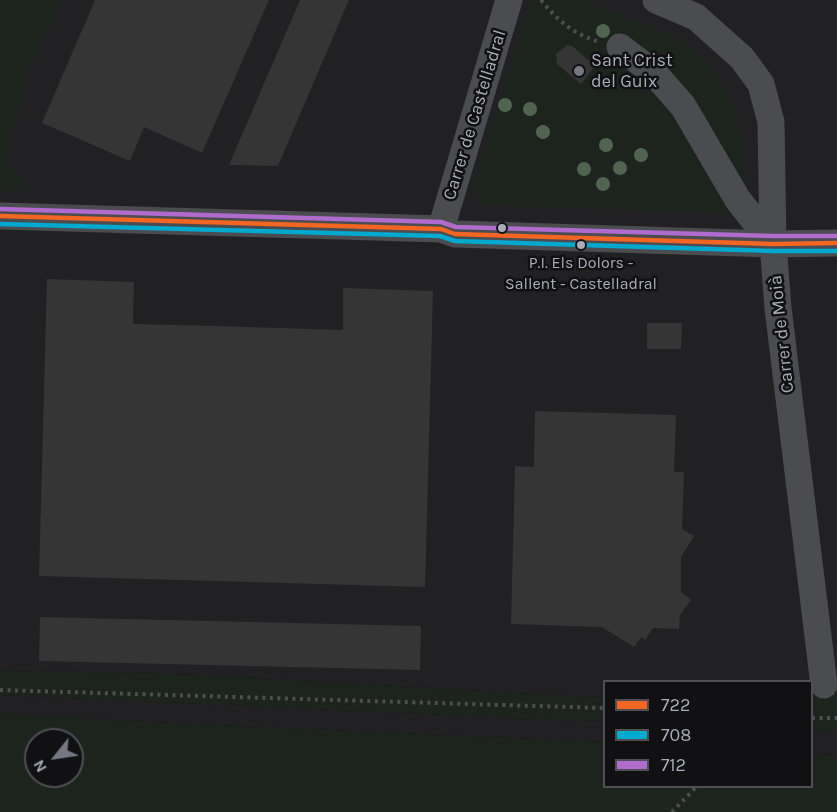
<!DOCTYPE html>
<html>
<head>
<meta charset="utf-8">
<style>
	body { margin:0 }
	#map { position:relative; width:837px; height:812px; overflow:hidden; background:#171717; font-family:Karla,sans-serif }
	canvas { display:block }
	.legend { position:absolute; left:603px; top:680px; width:210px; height:108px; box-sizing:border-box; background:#111113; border:2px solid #4d4f55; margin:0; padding:8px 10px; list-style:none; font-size:18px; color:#a8adb8 }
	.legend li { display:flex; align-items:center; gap:12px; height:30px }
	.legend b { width:30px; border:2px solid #4d4f55 }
	.north { position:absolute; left:24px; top:728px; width:60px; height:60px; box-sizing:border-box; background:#111113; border:2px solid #4d4f55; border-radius:50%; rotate:240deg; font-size:16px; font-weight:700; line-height:24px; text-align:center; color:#a8adb8 }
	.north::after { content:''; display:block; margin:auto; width:21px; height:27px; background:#757880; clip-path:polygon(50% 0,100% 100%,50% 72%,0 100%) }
</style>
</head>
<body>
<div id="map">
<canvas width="837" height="812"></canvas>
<ul class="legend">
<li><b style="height:8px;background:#f26522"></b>722</li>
<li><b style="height:8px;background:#00a9ce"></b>708</li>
<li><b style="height:8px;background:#b06ccc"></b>712</li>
</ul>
<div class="north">N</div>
</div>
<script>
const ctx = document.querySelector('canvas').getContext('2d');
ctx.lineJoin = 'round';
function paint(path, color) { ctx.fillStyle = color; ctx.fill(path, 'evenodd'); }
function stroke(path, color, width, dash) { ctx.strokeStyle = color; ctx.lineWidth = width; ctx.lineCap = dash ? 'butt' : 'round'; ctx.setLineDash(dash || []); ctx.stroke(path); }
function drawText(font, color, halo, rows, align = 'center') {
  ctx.font = font + ' Karla,sans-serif'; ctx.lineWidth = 5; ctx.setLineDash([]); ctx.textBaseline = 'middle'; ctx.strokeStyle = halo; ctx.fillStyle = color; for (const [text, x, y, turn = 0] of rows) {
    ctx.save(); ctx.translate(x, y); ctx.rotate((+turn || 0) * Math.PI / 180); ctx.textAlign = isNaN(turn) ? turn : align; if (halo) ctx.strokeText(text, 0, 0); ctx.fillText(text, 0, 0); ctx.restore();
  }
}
const built = new Path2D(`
	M0,0H837V692L812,693V682H604V698L206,675L0,670Z
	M0,695L604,722V742L128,721L0,713Z
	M812,732L837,733V755L812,754Z`);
const green = new Path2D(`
	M0,0H63L27,72L29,81L12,129L9,166L30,190L0,191Z
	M531,0H584L676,37L709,62L730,97L738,119L748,198L739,214L482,205L475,182Z
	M0,670L206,675L604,698V722L0,695Z
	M837,692V733L812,732V694Z
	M0,713L128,721L604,742V786H812V754L837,755V812H0ZM36,740H72V776H36Z`);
const building = new Path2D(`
	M95,0H269L202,153L144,127L130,161L42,123Z
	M300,0H349L278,166L229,165Z
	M567,45L572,46L595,66L581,84L557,64L556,54Z
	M47,279L134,282L133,324L216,326L343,330V288L433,291L425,587L39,576Z
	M647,323H682L681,349H647Z
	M535,411L676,415L674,472H684L682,529L694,536L681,557V592L691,600L680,615L679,629L653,628L645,640L641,637L634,647L602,627L511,624L515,466L534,467Z
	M40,617L421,626L420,670L39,661Z`);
const path = new Path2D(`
	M541,0C557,20 574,35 600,42
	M0,690L604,708
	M812,718H837
	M672,812L697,786`);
const minor = new Path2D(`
	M656,0L696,17L742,58L761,84L771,122L773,244L778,308L824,685
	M620,47L654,73L683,106L738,200L773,244
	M0,216L441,229L455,234L773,244L837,243
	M441,229L509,0`);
const bus1 = new Path2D(`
	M0,216L441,229L455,234L773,244L837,243`);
const bus2 = new Path2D(`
	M0,224L440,236L455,241L773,251H837`);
const bus3 = new Path2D(`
	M0,209L441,222L456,227L773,236H837`);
const trees = [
	[603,31],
	[505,105],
	[530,109],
	[543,132],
	[606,145],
	[641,155],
	[620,168],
	[584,169],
	[603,184]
];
const markers = [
	[579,71,6,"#757880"],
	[502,228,5,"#a8adb8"],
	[581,245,5,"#a8adb8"]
];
const busNames = [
	["P.I. Els Dolors -",581,263],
	["Sallent - Castelladral",581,284]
];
const poiNames = [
	["Sant Crist",591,61],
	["del Guix",591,82]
];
const streetNames = [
	["Carrer de Castelladral",475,115,-73],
	["Carrer de Moià",782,334,-96]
];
paint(built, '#212123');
paint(green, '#1d241e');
paint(building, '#353536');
stroke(path, '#4d4e52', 4, [3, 4.5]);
stroke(minor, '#4b4c50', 27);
stroke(bus1, '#f26522', 4.5);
stroke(bus2, '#00a9ce', 4.5);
stroke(bus3, '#b06ccc', 4.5);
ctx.fillStyle = '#506451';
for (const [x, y] of trees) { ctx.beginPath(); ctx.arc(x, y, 7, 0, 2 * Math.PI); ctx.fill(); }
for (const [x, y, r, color] of markers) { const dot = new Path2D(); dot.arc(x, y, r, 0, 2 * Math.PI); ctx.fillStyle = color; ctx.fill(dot); stroke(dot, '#111113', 2); }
drawText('16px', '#a8adb8', '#111113', busNames);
drawText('18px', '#a8adb8', '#111113', poiNames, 'left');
drawText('18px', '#a8adb8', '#111113', streetNames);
</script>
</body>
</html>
